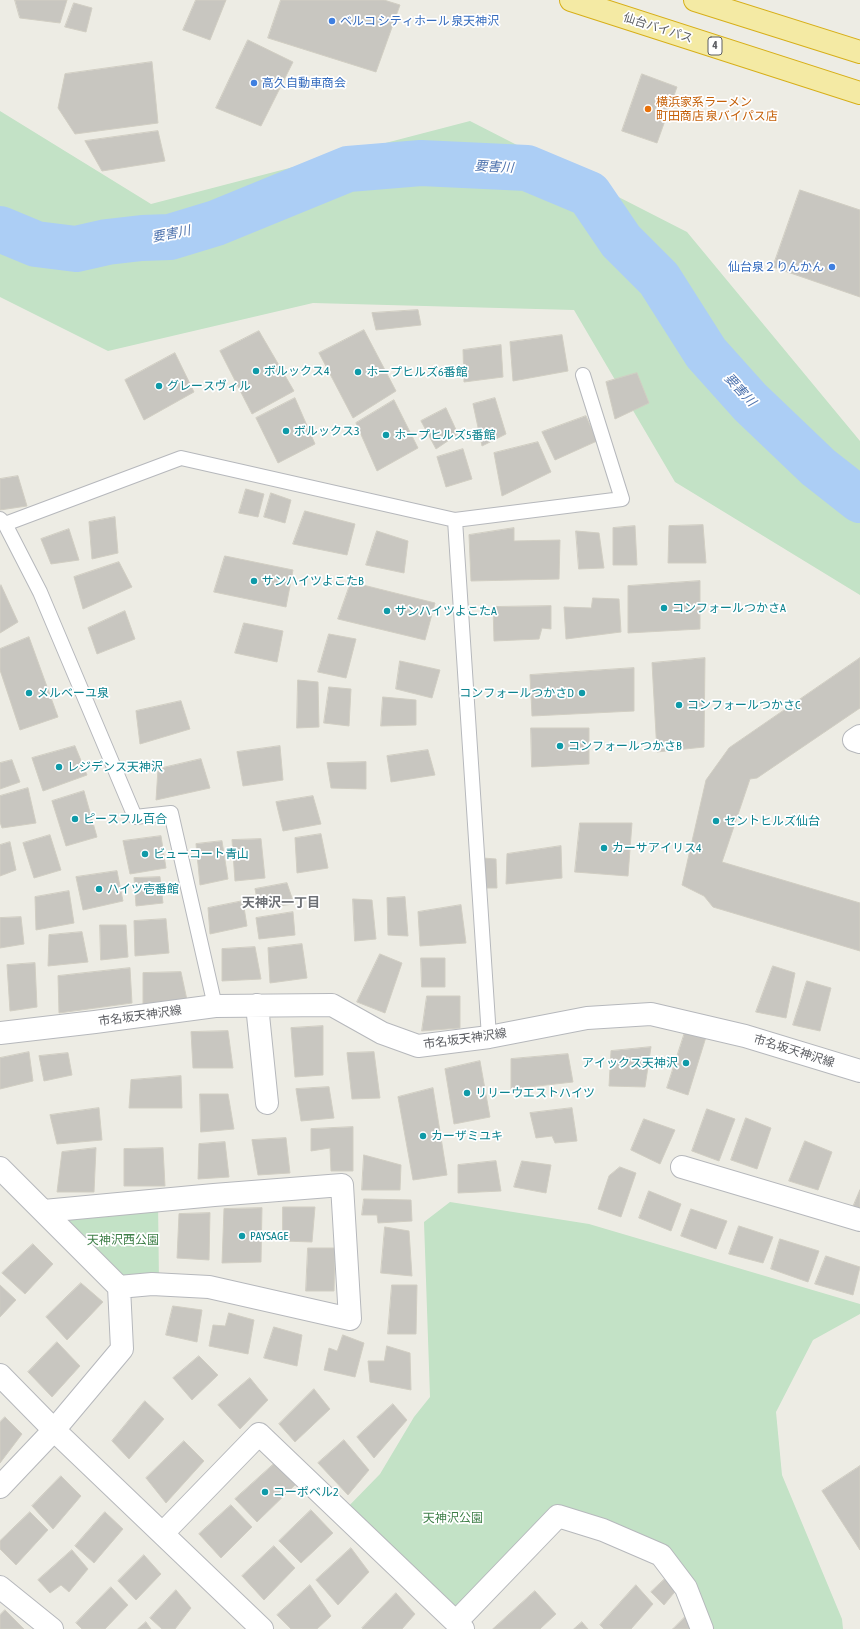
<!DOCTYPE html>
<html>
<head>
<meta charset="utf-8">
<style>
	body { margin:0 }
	canvas { display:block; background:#edece4 }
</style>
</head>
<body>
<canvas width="860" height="1629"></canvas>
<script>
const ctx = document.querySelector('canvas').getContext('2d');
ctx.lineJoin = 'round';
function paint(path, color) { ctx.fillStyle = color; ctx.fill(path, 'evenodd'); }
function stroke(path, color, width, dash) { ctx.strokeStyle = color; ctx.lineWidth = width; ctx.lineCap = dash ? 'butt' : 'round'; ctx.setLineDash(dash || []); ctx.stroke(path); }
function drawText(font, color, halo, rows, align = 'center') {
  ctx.font = font + ' "Asap Condensed","Noto Sans JP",sans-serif'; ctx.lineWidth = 3.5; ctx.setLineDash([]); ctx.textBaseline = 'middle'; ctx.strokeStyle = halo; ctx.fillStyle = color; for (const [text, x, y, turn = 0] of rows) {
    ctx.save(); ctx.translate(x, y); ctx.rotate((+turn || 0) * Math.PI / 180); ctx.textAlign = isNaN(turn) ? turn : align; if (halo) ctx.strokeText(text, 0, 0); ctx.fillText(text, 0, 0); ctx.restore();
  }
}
const green = new Path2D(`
	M0,111L151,204L470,121L687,232L860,441V595L675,482L574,310L313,303L108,351L0,297Z
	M158,1200L159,1284L119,1287L44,1211Z
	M450,1202L589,1224L860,1304V1314L813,1340L776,1412L782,1475L842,1619L843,1629H702L661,1555L559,1516L456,1622L342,1513L380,1474L414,1417L430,1397L424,1222Z`);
const river = new Path2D(`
	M0,229L36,244L76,249L107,242L142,238L170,237L216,223L348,169L421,163L527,168L589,194L621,241L659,279L706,353L750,402L818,467L860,500`);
const building = new Path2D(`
	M15,0H67L60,23L20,18Z
	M196,0H226L210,40L183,30Z
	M281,0H384L400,5L376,72L268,38Z
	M74,3L92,8L86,32L65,27Z
	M248,40L293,62L261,126L216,108Z
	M152,62L158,123L75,134L58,108L65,74Z
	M642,74L677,87L657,143L622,131Z
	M158,131L165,161L102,171L85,141Z
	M800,190L860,210V297L773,267Z
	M418,310L421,325L376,330L372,313Z
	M364,330L396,391L353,418L319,353Z
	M259,331L294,391L252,414L220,351Z
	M562,335L568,371L513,381L510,342Z
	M501,345L503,377L464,382L463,350Z
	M175,353L194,392L144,420L125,380Z
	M637,373L649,403L615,419L606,382Z
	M295,398L315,444L278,463L256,418Z
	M495,398L506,434L482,446L473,404Z
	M394,400L418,448L377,471L356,423Z
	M446,408L458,434L436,449L421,421Z
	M586,416L597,441L555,460L542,432Z
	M538,442L551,472L502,496L494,453Z
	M463,449L472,479L446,487L437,457Z
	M18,476L27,506L0,510V479Z
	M246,489L264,494L258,517L239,513Z
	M271,493L291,500L285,523L264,517Z
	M305,511L355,524L347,555L293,544Z
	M115,517L118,553L92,559L89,522Z
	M703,525L706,563H668L669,526Z
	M635,526L637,565H613V528Z
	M514,528V541L560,540L559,579L471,581L469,535Z
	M69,529L79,560L51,564L41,539Z
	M377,531L408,541L404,573L366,565Z
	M576,531L599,533L604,568L579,569Z
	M225,556L293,570L286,607L214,592Z
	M119,562L132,587L83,609L74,577Z
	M700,581V629L628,633V586Z
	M351,582L435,603L425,640L338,619Z
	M1,585L18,622L0,633V586Z
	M593,598L619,599L621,632L566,639L564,607L591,608Z
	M551,606V629L542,628L539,639L494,641L493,607Z
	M125,611L135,639L97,654L88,628Z
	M244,623L283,631L277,662L235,653Z
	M329,634L356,639L346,678L318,672Z
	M29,637L58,717L20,730L0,670V649Z
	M705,658L704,747L657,752L652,663Z
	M860,658V708L757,778L750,779L722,862L860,903V951L713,907L704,896L682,885L706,780L729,748Z
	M400,661L440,670L432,698L396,689Z
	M634,668V711L532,716L530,675Z
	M298,680L318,682L319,727L297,728Z
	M329,687L351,689L349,726L324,723Z
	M383,697L416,700V725L381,726Z
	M181,701L190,729L140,744L136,711Z
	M531,728H589V764L532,767Z
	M75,746L87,775L43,791L32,758Z
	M280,746L283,780L243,786L237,752Z
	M428,750L435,775L391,782L387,756Z
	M201,759L210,788L156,800L158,769Z
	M12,760L20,782L0,789V763Z
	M366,762V789L331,788L327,763Z
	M28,788L36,823L2,828L0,822V796Z
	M84,791L97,837L66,846L52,801Z
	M313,796L321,824L283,831L276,802Z
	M580,823H632L628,876L575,872Z
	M321,834L328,868L297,873L295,838Z
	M50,835L61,870L34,878L23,843Z
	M161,836L166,868L130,874L123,841Z
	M261,839L265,878L235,881L232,840Z
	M222,841L228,879L200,885L196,844Z
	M10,842L16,870L0,876V845Z
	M561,846L562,878L506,884L507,854Z
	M483,858L496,859L497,888H484Z
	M117,871L123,901L83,910L76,877Z
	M160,877L163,903L136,906L134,878Z
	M287,883L294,904L259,908L255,889Z
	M69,891L74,923L36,930L35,897Z
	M405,897L408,936L388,935L387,898Z
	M353,899L372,900L376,939L355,941Z
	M243,901L247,926L210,934L208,908Z
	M461,905L466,943L420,946L418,912Z
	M293,912L295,935L259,939L256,918Z
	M21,917L24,944L0,948V918Z
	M166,919L169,953L135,956L134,921Z
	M100,925H126L128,957L101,960Z
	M82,932L88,962L48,966L49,935Z
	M302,944L307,978L270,983L268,948Z
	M255,947L261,979L222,981V949Z
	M380,954L402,963L385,1013L357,1002Z
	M421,958H445V987H422Z
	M35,963L37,1007L10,1011L7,965Z
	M773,966L795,973L786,1018L756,1012Z
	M130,968L132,1003L59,1013L58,976Z
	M181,972L187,1000L143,1006V973Z
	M807,981L831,988L820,1031L793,1025Z
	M427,996H460V1028L422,1031Z
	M323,1026V1075L295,1077L291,1028Z
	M228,1031L233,1068H193L191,1032Z
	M685,1032L706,1037L688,1095L667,1088Z
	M651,1047L645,1087L609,1086L611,1051Z
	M29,1052L33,1081L0,1089V1058Z
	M374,1052L380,1098L352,1099L347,1053Z
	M68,1053L72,1075L44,1081L39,1056Z
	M568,1054L573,1082L511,1089V1059Z
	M480,1061L490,1117L454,1124L445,1069Z
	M181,1076L182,1108H129L131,1080Z
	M329,1087L334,1118L301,1121L296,1089Z
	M433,1088L447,1175L413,1180L398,1097Z
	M200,1094H228L234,1129L201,1132Z
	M99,1108L102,1140L57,1144L50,1115Z
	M572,1108L577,1141L555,1143L552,1136L536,1138L530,1113Z
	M707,1109L735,1119L719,1161L692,1151Z
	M746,1118L771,1128L757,1169L731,1160Z
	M644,1119L675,1130L660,1164L631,1150Z
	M353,1127V1171H331L330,1148L311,1151V1129Z
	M286,1138L290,1173L258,1175L252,1140Z
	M805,1141L832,1152L818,1190L789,1181Z
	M225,1142L229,1177L198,1179L199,1144Z
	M96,1148L94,1192H57L62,1152Z
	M163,1148L165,1186H124V1149Z
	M364,1155L401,1165L400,1190H362Z
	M496,1161L501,1191L458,1193V1165Z
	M522,1161L551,1165L546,1193L514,1187Z
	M620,1167L636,1173L621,1217L598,1209L609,1176Z
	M860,1190V1209L853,1207Z
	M649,1191L681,1204L671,1231L639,1218Z
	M364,1199L411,1200L412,1221L378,1223L377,1215H362Z
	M283,1207H315L312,1242L283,1241Z
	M262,1208L261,1262L222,1263L224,1209Z
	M691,1209L727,1221L716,1249L681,1236Z
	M210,1213L209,1260L177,1258L179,1214Z
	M739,1226L773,1237L763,1263L729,1254Z
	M385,1227L409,1231L412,1276L381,1273Z
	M780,1239L819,1251L808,1282L771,1269Z
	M33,1244L53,1264L25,1294L2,1273Z
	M308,1248H335L334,1291H306Z
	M826,1256L860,1267L853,1295L815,1284Z
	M81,1283L103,1302L67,1340L46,1317Z
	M0,1285L16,1300L0,1317Z
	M392,1285H417L416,1334H388Z
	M173,1306L202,1310L197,1342L166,1335Z
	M229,1313L254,1320L248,1354L209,1346L213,1325L225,1326Z
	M274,1327L302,1335L297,1366L264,1358Z
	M343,1335L364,1343L355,1377L324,1370L329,1348L337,1351Z
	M57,1342L80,1366L52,1397L28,1372Z
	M387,1346L410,1353L411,1390L370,1382L368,1361H384Z
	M199,1356L218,1375L192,1400L173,1378Z
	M250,1378L268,1400L240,1429L218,1405Z
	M314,1389L330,1409L295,1442L279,1424Z
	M145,1401L164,1419L129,1459L112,1441Z
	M393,1404L407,1420L374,1458L357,1437Z
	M5,1417L22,1434L0,1463V1422Z
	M344,1440L369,1470L348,1495L318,1463Z
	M184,1441L204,1461L166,1503L146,1478Z
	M275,1463L295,1485L257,1522L235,1499Z
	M860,1466V1550L822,1491Z
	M61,1476L81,1496L53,1529L32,1506Z
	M231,1505L252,1527L221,1558L199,1534Z
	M311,1510L333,1533L301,1563L279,1541Z
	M30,1512L48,1530L16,1565L0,1549V1541Z
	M105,1512L123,1529L94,1563L75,1546Z
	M274,1546L295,1568L264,1600L242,1576Z
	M351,1548L369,1572L338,1605L316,1580Z
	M72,1550L88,1569L69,1592L61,1585L50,1593L38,1580Z
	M144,1555L161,1574L136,1600L118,1581Z
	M668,1576L678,1588L664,1605L651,1592Z
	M310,1585L331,1616L317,1629H291L277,1615Z
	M636,1585L653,1604L631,1629H604L600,1625Z
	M111,1587L128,1605L105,1629H82L76,1623Z
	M176,1590L191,1608L175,1629H162L150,1618Z
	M535,1591L556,1614L540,1629H493Z
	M396,1593L415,1614L402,1629H363L362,1628Z
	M5,1610L24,1629H0V1615Z
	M686,1616L694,1629H673Z
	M146,1622L151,1629H138Z
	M582,1622L588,1629H574Z`);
const service = new Path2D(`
	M0,519L5,524L40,592L135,817L171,813L215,1006
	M455,520L622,499L583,375
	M5,524L181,458L455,520L489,1037`);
const minor = new Path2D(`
	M860,736L854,740L860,742
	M257,1005L267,1103
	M0,1033L95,1022L215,1006L332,1005L382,1033L418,1046L489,1037L587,1018L651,1014L745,1036L860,1071
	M682,1167L860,1220
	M0,1168L119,1287L122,1349L54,1430L0,1487
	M44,1211L214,1195L342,1185L350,1319L209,1287L152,1284L119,1287
	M0,1375L54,1430L262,1629
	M163,1533L259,1434L463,1629
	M0,1587L52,1629
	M456,1622L558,1516L603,1530L661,1555L686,1588L702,1629`);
const trunk = new Path2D(`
	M571,0L860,93
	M695,0L860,52`);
const markers = [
	[332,21,4,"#3f7fe0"],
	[254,83,4,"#3f7fe0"],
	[648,109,4,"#e8710a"],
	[832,267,4,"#3f7fe0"],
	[256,371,4,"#0f9aa8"],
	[358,372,4,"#0f9aa8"],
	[159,386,4,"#0f9aa8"],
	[286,431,4,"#0f9aa8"],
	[386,435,4,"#0f9aa8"],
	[254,581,4,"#0f9aa8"],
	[664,608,4,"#0f9aa8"],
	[387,611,4,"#0f9aa8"],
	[29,693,4,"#0f9aa8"],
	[582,693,4,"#0f9aa8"],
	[679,705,4,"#0f9aa8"],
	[560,746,4,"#0f9aa8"],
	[59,767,4,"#0f9aa8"],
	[75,819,4,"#0f9aa8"],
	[716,821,4,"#0f9aa8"],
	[604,848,4,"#0f9aa8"],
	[145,854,4,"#0f9aa8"],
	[99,889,4,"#0f9aa8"],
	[686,1063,4,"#0f9aa8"],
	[467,1093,4,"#0f9aa8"],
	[423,1136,4,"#0f9aa8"],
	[242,1236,4,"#0f9aa8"],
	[265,1492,4,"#0f9aa8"]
];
const shields = [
	[715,46,14]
];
const shieldNames = [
	["4",715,46]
];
const shopNames = [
	["ベルコ シティホール 泉天神沢",340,21],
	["高久自動車商会",262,83],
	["仙台泉２りんかん",824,267,"right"]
];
const streetNames = [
	["仙台バイパス",658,28,18],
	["市名坂天神沢線",140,1016,-8],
	["市名坂天神沢線",465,1039,-8],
	["市名坂天神沢線",794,1051,17]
];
const foodNames = [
	["横浜家系ラーメン",656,102],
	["町田商店 泉バイパス店",656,116]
];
const cultureNames = [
	["ボルックス4",264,371],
	["ホープヒルズ6番館",366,372],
	["グレースヴィル",167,386],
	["ボルックス3",294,431],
	["ホープヒルズ5番館",394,435],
	["サンハイツよこたB",262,581],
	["コンフォールつかさA",672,608],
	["サンハイツよこたA",395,611],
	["メルベーユ泉",37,693],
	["コンフォールつかさD",574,693,"right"],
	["コンフォールつかさC",687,705],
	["コンフォールつかさB",568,746],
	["レジデンス天神沢",67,767],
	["ピースフル百合",83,819],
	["セントヒルズ仙台",724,821],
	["カーサアイリス4",612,848],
	["ビューコート青山",153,854],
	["ハイツ壱番館",107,889],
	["アイックス天神沢",678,1063,"right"],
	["リリーウエストハイツ",475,1093],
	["カーザミユキ",431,1136],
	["PAYSAGE",250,1236],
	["コーポベル2",273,1492]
];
const parkNames = [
	["天神沢西公園",123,1240],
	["天神沢公園",453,1518]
];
const waterNames = [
	["要害川",494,167,3],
	["要害川",171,234,-11],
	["要害川",740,390,47]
];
const neighbourhoodNames = [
	["天神沢一丁目",281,903]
];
paint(green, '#c3e2c6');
stroke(river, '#accef5', 46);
paint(building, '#c8c6c0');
stroke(building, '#d1cec3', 1);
stroke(service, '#b6b8bc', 16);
stroke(minor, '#b6b8bc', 24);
stroke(trunk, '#d7af19', 24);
stroke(service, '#fff', 14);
stroke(minor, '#fff', 22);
stroke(trunk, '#f4eaa4', 22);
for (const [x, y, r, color] of markers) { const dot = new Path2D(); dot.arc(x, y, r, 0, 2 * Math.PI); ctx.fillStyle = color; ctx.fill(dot); stroke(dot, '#fff', 1.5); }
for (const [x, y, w] of shields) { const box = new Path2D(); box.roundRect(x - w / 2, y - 9, w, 18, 3); ctx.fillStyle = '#fff'; ctx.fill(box); stroke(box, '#5c5e63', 1); }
drawText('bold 11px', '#5c5e63', null, shieldNames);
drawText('12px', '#366cbe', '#fff', shopNames, 'left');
drawText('12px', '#5c5e63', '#fff', streetNames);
drawText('12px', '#c56008', '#fff', foodNames, 'left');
drawText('12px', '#0d838f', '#fff', cultureNames, 'left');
drawText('12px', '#3e7f48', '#fff', parkNames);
drawText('italic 13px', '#4e73ae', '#fff', waterNames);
drawText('bold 13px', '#6d7075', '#fff', neighbourhoodNames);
</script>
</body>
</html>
